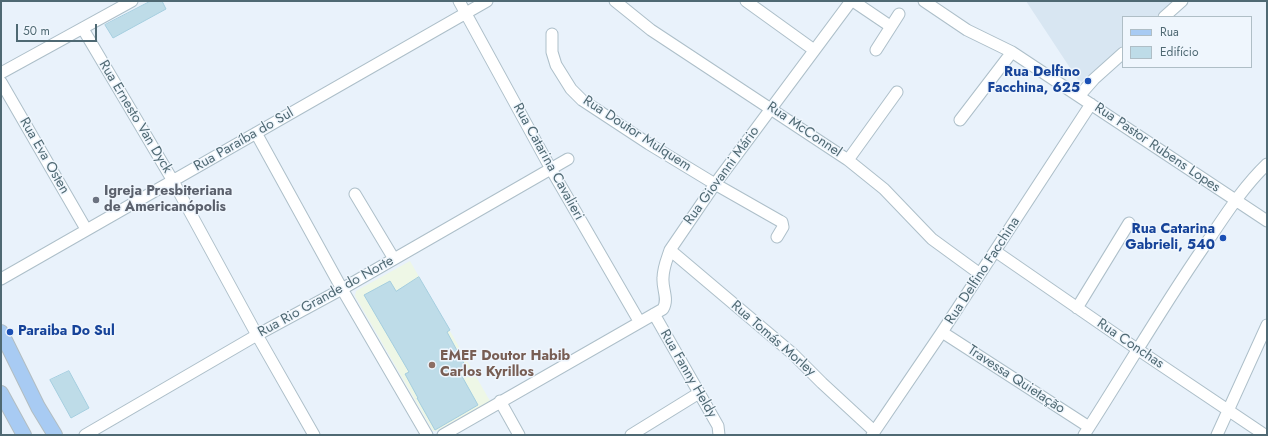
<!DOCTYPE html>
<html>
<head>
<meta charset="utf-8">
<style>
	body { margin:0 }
	#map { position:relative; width:1268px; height:436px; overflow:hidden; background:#e9f2fb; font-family:Jost,sans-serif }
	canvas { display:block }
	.frame { position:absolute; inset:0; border:2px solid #4f6973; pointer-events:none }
	.legend { position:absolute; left:1122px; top:16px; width:130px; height:52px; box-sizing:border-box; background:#eff6fd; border:1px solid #afbec6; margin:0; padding:5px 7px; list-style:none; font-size:12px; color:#4f6973 }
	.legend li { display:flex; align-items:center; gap:8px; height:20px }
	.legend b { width:20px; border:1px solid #afbec6 }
	.scale { position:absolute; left:16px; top:24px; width:81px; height:18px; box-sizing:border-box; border:2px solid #4f6973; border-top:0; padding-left:5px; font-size:12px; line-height:14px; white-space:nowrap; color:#4f6973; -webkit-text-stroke:3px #eff6fd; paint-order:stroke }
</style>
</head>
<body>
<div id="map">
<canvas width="1268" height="436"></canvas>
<div class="frame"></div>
<ul class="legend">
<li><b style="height:5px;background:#a8cbf3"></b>Rua</li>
<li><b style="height:11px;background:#bedce8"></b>Edifício</li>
</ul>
<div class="scale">50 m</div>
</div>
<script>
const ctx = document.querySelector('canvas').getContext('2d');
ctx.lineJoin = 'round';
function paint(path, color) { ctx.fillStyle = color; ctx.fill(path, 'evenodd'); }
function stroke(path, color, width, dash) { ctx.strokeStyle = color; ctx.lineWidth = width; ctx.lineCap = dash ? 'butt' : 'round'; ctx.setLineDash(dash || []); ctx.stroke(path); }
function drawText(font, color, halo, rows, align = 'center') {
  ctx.font = font + ' Jost,sans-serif'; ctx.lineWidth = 3; ctx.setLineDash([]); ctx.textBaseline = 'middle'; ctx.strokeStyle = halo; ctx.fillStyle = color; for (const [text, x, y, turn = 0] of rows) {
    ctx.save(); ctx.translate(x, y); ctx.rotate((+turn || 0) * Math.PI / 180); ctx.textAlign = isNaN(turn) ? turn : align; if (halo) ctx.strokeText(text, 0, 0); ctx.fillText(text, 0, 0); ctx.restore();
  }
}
const residential = new Path2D(`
	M1026,1H1174L1156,17H1123V46L1080,83Z`);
const education = new Path2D(`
	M410,261L490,401L436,431H433L355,296L356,291Z`);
const building = new Path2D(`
	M151,1H162L166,9L113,38L105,25Z
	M419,277L450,330L447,332L466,367L459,371L478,405L435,430L417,398H418L405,374L409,372L364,295L390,281L396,291Z
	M69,371L89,408L71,418L50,380Z`);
const minor = new Path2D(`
	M459,1L551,169L639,321
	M615,1L651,30L848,160L884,189L932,239L980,274
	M746,1L814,50
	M853,1L890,26
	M924,1L967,30L1012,52L1267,221
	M1164,17L1182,1
	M83,29L173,181L257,335L314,435
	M552,34V52L556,65L571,89L582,100L649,144L715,184L780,221L782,222L783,227L777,237
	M876,50L899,14
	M1,73L132,1
	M1,82L86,229
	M1079,96L1094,79L1123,53
	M960,120L1012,52
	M256,133L342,289L427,435
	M848,160L897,92
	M355,194L394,259
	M670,250L793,354L822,383L874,431
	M995,251L1137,349L1265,435
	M1,279L487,1
	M1077,308L1129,223
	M654,314L718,426L719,435
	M942,332L1089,427
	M500,401L519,435
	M85,435L257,335L342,289L568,159
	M443,435L663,309C669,299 662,289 663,278C663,268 667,259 670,250L715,184L851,1
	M631,435L699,393
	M872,435L942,332L1091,104
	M1084,435C1124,373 1161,309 1203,248C1223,219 1241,189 1267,164
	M1217,435L1267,325`);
const major = new Path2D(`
	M1,332L38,407L55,435
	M1,393L24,435`);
const markers = [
	[1088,81,4,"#1a4fb4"],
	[96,200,4,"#6b7280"],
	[1223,238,4,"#1a4fb4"],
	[10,332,4,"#1a4fb4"],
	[432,365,4,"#8d6e63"]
];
const transitNames = [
	["Rua Delfino",1080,73],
	["Facchina, 625",1080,89],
	["Rua Catarina",1215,230],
	["Gabrieli, 540",1215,246],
	["Paraiba Do Sul",18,332,"left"]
];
const streetNames = [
	["Rua Ernesto Van Dyck",135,117,59],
	["Rua McConnel",804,130,34],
	["Rua Doutor Mulquem",637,134,33],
	["Rua Paraíba do Sul",244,140,-30],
	["Rua Pastor Rubens Lopes",1157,148,34],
	["Rua Eva Osten",44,156,60],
	["Rua Catarina Cavalieri",548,162,61],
	["Rua Giovanni Mário",722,176,-54],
	["Rua Delfino Facchina",983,271,-57],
	["Rua Rio Grande do Norte",326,297,-29],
	["Rua Tomás Morley",773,339,41],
	["Rua Conchas",1130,344,34],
	["Rua Fanny Heldy",688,374,60],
	["Travessa Quietação",1016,380,33]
];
const worshipNames = [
	["Igreja Presbiteriana",104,192],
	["de Americanópolis",104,208]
];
const educationNames = [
	["EMEF Doutor Habib",440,357],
	["Carlos Kyrillos",440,373]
];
paint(residential, '#d8e6f2');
paint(education, '#eef7e6');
paint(building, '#bedce8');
stroke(building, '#a5cedf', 1);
stroke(minor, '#adbfc9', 13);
stroke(major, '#b2bdc1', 16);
stroke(minor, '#fff', 11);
stroke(major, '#a8cbf3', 14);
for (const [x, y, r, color] of markers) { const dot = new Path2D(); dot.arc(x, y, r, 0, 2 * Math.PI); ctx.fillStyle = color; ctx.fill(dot); stroke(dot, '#eff6fd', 1.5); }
drawText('bold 14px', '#164399', '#eff6fd', transitNames, 'right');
drawText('14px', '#4f6973', '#eff6fd', streetNames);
drawText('bold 14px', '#5b616d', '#eff6fd', worshipNames, 'left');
drawText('bold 14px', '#785e54', '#eff6fd', educationNames, 'left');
</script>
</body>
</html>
